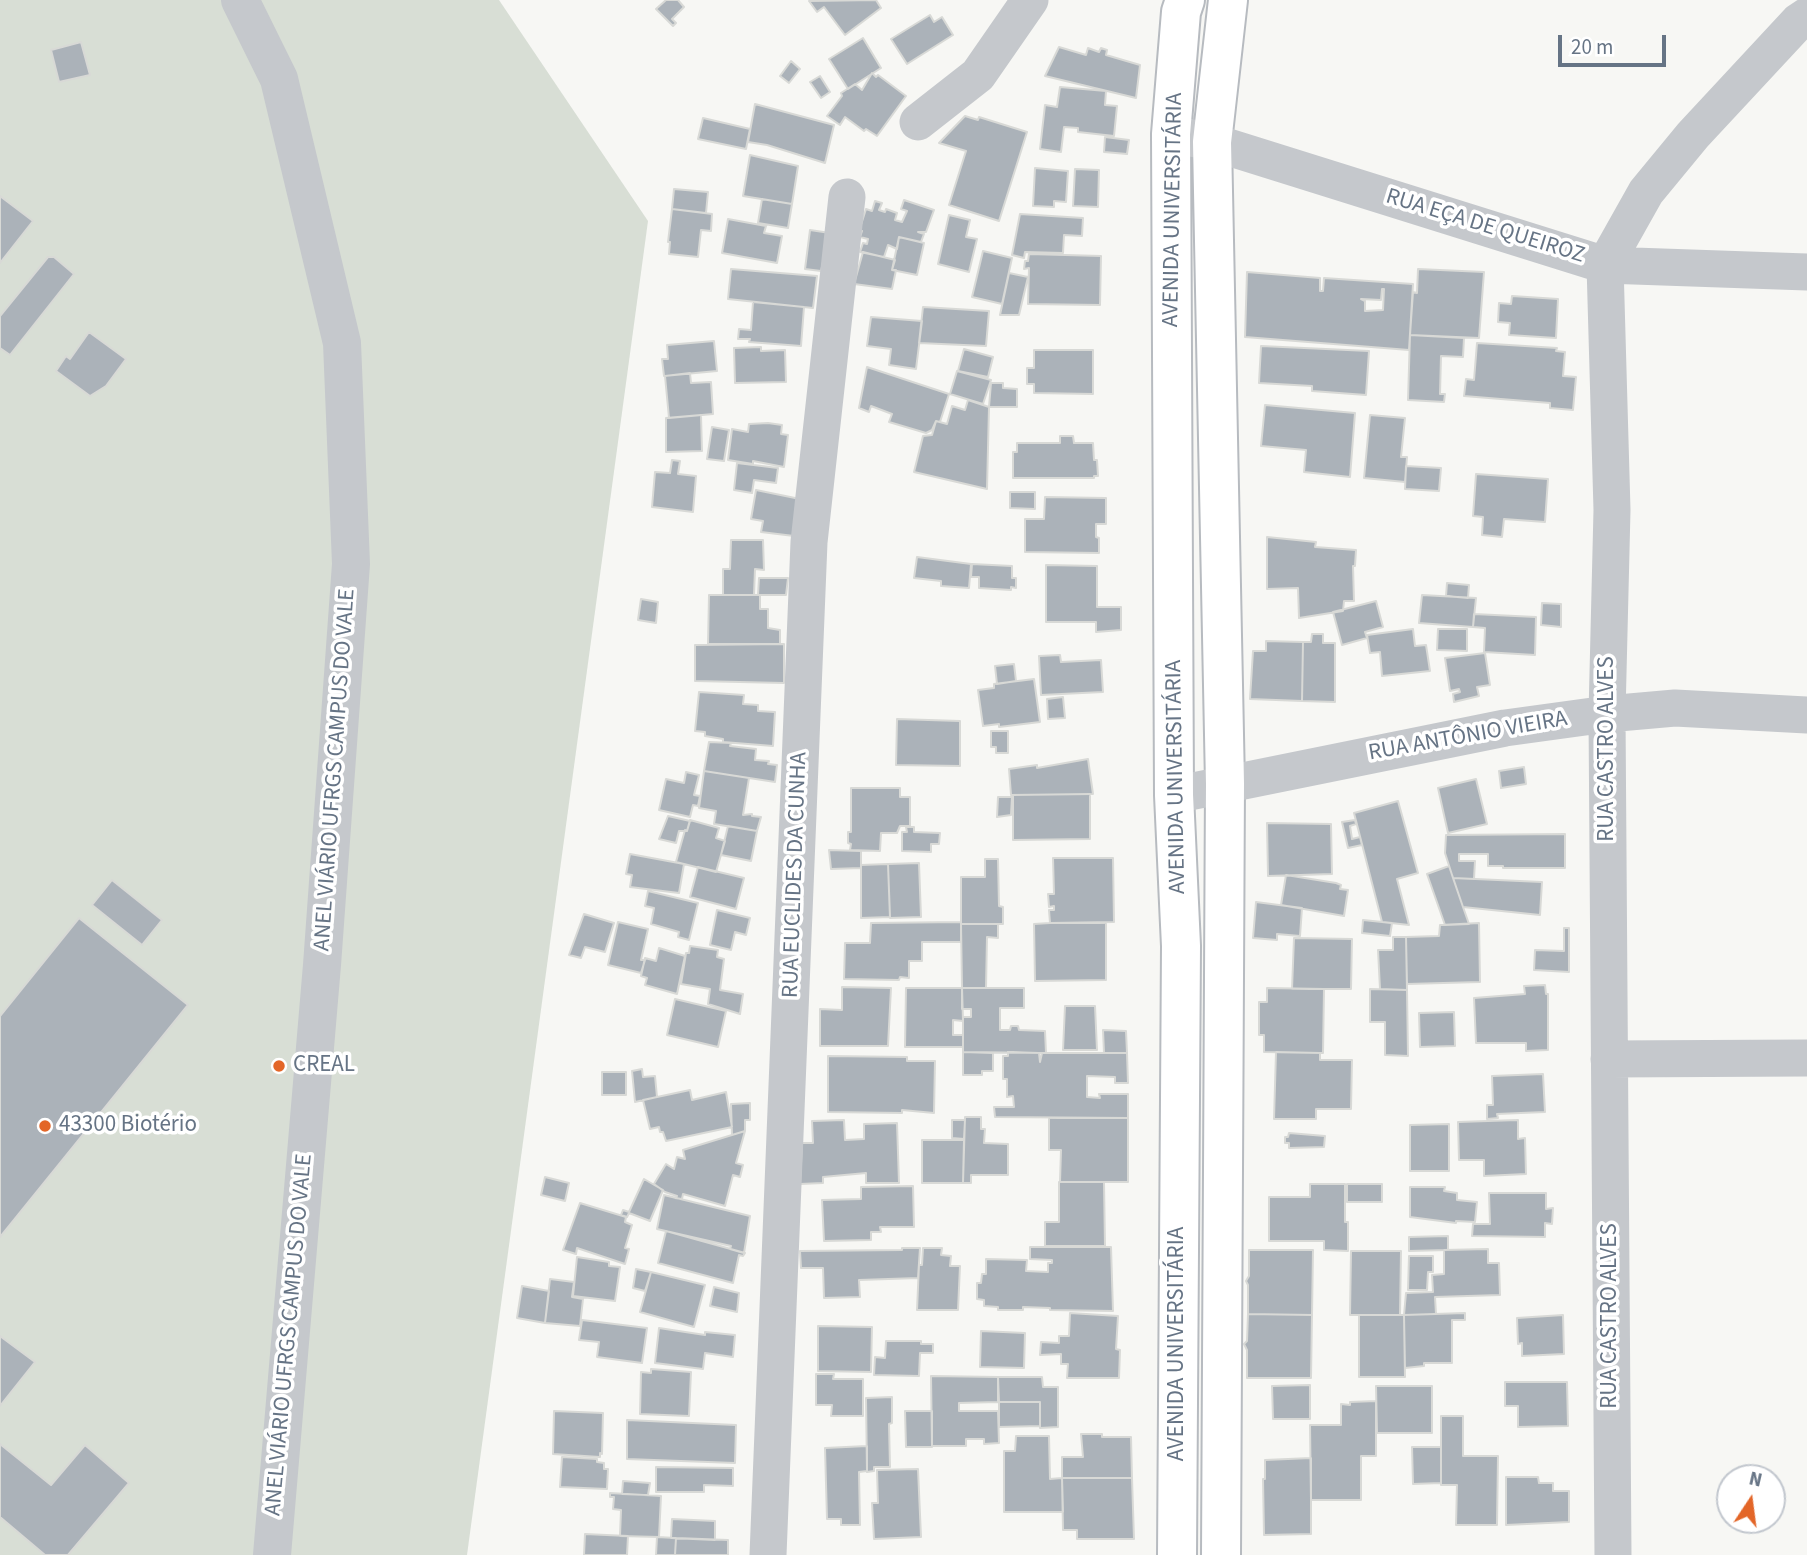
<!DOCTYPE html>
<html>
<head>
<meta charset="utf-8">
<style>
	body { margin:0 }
	#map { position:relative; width:1807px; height:1555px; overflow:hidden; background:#f7f7f4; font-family:"Source Sans 3",sans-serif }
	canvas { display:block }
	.north { position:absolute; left:1716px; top:1464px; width:70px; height:70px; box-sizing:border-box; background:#fff; border:2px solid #c2c7ce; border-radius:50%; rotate:13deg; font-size:19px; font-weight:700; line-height:28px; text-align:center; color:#667485 }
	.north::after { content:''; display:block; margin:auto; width:24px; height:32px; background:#e36628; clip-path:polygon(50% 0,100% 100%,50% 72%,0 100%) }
	.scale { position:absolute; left:1558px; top:35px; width:108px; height:32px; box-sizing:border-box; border:4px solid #667485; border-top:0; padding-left:9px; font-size:21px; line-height:24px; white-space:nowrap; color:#667485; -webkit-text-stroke:5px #fff; paint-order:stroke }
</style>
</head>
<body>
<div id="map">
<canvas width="1807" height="1555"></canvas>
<div class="north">N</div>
<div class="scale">20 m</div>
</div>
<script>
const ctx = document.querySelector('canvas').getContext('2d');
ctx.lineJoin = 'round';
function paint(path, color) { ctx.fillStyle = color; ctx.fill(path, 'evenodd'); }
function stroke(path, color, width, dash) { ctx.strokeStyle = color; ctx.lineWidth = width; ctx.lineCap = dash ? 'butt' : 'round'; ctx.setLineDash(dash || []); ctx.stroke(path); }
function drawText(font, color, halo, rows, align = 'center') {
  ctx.font = font + ' "Source Sans 3",sans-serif'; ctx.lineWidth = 7; ctx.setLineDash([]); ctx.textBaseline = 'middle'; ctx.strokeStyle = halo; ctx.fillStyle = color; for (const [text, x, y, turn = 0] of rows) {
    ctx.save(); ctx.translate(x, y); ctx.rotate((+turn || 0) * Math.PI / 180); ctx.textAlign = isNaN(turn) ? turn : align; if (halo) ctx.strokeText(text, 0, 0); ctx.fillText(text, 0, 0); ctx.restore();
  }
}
const green = new Path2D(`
	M0,0H499L648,221L467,1555H0Z`);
const building = new Path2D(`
	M666,0H678L684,7L672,19L676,23L673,26L656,9Z
	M876,0L881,8L845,35L824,7L817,12L809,1Z
	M930,15L934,22L942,17L953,35L907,64L891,39Z
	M863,38L881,68L848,89L829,59Z
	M81,42L90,75L59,82L51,50Z
	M1059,47L1086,55L1088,48L1099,52L1101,48L1107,50L1106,55L1140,65L1136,98L1045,76Z
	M791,61L800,69L789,83L780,76Z
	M872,73L876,77L878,75L906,96L877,136L866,129L864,131L845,117L840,125L827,116L842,96L841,93L855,84L862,90Z
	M820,76L830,92L821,98L810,82Z
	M1060,87L1106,91L1105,105L1117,106L1114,136L1078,132V128L1064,127L1061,152L1040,149L1045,105L1057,107Z
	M755,104L834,125L825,163L767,145L748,142Z
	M965,116L978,120L979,117L1027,132L999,221L949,205L966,151L939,143Z
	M703,118L750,129L746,149L698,139Z
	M1105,137L1129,140L1127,154L1104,152Z
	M750,155L798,166L792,204L743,196Z
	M1035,168L1068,171L1066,202L1054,201V207L1033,206Z
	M1075,169L1099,170L1098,207L1073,206Z
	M674,189L708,192L706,213L672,209Z
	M0,196L33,221L0,263Z
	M762,199L792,204L788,228L758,223Z
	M904,200L934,210L926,232H918L924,234L921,242L899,237L897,249L888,245L884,257L860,252L863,243L867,244L868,239L860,237L862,231H859L866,209L872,211L875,201L882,203L879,210L885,212L886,209L897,213L895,220L902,222L907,211L901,209Z
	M672,209L712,214L711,231L701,230L698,257L669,254L670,242H668Z
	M1020,214L1083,218L1082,236L1064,235L1063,253L1025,252L1024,258L1012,255Z
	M949,215L970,220L966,237L977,239L969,272L938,264Z
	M728,219L766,226L764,233L782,236L777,263L722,253Z
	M810,230L830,233L821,271L805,269Z
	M899,237L924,243L917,275L892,270Z
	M983,251L1012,258L1002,304L972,297Z
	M863,252L895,260L892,270H896L892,289L854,284Z
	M1029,254L1101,256L1100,305L1028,304L1029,268L1024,269L1025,261H1028Z
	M48,257H54L74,274L10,355L0,348V316Z
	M731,269L817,276L813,308L728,299Z
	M1418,269L1484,272L1479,338L1410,335L1413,292L1417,293Z
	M1247,272L1320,278V291H1323L1324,278L1413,284L1409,350L1245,337ZM1382,289H1384L1383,310L1365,311V301L1361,299L1381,300Z
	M1009,273L1028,277L1019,315H1000Z
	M1512,296L1558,299L1556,338L1509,335L1510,323L1498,322L1499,303L1511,304Z
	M753,302L804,307L801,346L749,342L750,339H738L739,329L751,330Z
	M923,307L989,311L986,346L919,343Z
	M871,317L922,321L916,369L889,365L891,349L867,346Z
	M89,332L126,359L106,386L90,396L56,371L66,356L70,359Z
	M1410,335L1464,338L1463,357L1441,356L1440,394H1445L1444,402L1408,400Z
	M714,341L717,371L664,376L662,359H668L667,345Z
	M1477,343L1557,348L1556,351L1565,352L1563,376L1576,377L1573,410L1550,408V403L1464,396L1466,379L1474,380Z
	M1261,346L1369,351L1366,395L1312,391V386L1259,383Z
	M761,347V351L785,350L786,382L735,383L734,348Z
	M964,349L993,357L988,377L958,371Z
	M1034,350H1093V394L1034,393V384H1027V368H1034Z
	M867,367L949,394L940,422L936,421L932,430L926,433L889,422L892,414L871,406L869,412L859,408Z
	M957,371L991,380L983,404L950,394Z
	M690,373L691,383L711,382L713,414L669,418L665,376Z
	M991,383H1003V388L1017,389V407H989Z
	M968,400L989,407L987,489L914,472L923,436L932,435L936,421L947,424L952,406L965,410Z
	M1265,405L1355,413L1350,477L1304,472L1306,450L1261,446Z
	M701,415L702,451L666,452V418Z
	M1370,415L1405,418L1401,457H1407L1405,482L1364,478Z
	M768,423L782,425L781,434L788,435L784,467L753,461V464L728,460L732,429L748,432L749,424Z
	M712,427L729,430L724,461L707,459Z
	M1060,436H1073L1074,443H1093L1094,460H1097L1098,476H1094V478H1013V452H1017V443H1060Z
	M672,460L680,461L678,474L696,476L693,512L652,507L655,472L670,473Z
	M737,463L778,468L776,483L754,480L752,493L734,490Z
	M1406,466L1441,468L1439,491L1405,489Z
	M1476,474L1548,479L1545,522L1504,519L1502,537L1482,535L1483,517L1473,516Z
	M756,490L800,499L794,536L761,532L763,521L751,519Z
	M1010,492H1035V509L1010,508Z
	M1045,497L1106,498V524H1096V537L1099,538V553L1025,552V519H1044Z
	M1267,537L1316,542L1315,547L1356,550L1355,566H1353L1354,601H1344L1343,611L1299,618L1298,588L1267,589Z
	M731,540H763L764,570L755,569L754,595H723V569H730Z
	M917,557L971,564L969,588L941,586V581L914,578Z
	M972,564L1012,566V578H1016V588L1011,587V590L979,588V577H971Z
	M1046,565L1097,566V607H1121V630L1096,632V622H1046Z
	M759,578H788L786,595H758Z
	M1447,583L1469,585L1468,598L1446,596Z
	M709,595H760V609H768V628L780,630V644H708Z
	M1422,595L1476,598L1473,627L1419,623Z
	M641,599L658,602L656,623L638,620Z
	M1376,601L1383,627L1365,632L1367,638L1342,645L1333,612Z
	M1542,603L1561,604V627L1541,625Z
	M1474,614L1536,617L1535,655L1484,652L1485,628L1473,627Z
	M1413,629L1415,646L1426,645L1430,671L1382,676L1380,652L1370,653L1367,635Z
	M1438,629H1467V651L1437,650Z
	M1312,634H1323V643H1335V702L1302,701L1303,642H1311Z
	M1266,641L1303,642L1302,701L1250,699L1253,651H1266Z
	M784,644V683L695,681V645Z
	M1485,653L1490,685L1477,687L1479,696L1454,702L1453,694L1460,692L1459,689L1450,691L1445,658Z
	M1060,655L1061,662L1101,660L1103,692L1041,695L1039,656Z
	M1014,664L1016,681L997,684L995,666Z
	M1034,679L1040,722L999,727V724L983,726L978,690L994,688V684Z
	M699,692L744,695L743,704L758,705V711L775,712L773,746L723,742V739L705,736V732L695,731Z
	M1063,697L1065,718L1048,719L1047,699Z
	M897,719L960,721V766L896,765Z
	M991,731H1008V753H996V747H991Z
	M709,742L731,743L730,746L756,749L755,760L769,761L768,764L777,765L775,782L704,771Z
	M1088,759L1093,794L1011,795L1009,769L1037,765V768Z
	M1524,767L1526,784L1501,788L1499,771Z
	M704,771L749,778L743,815L752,814V816L761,817L757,831L714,824L716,811L699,808Z
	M686,772L699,775L694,795L700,796L698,806L693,805L690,817L659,810L666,779L684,783Z
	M1476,779L1487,824L1448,833L1438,788Z
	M851,788H900V797H910V826H900L897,833H881L880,851L850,850L851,844L848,843V832H851Z
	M1090,794V839L1013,840V795Z
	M998,797H1012L1011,815L997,817Z
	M1398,801L1418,873L1397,879L1409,925L1382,922L1354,813Z
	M668,816L690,821L687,831H679L676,843L659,839Z
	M690,820L719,828L716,838L725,841L716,872L676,862L685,830L687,831Z
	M1355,820L1356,824L1350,826L1352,839L1360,837L1362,845L1348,848L1342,822Z
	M1267,823L1331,824L1332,874L1268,876Z
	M728,826L757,831L751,861L721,855Z
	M906,827H914V832L940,833L939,844H931V852L902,851V832H907Z
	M1565,834V868H1503V866H1488V854H1459V861H1475L1474,879L1453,878L1445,853L1446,835Z
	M829,850L861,851V868L831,869Z
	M630,854L684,864L679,893L630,887L632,875L626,874Z
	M1053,858H1113L1114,922L1050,923L1049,910H1054V906L1049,907L1048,894H1054Z
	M985,859H998L999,906L1003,907V924H961V877H985Z
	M919,863L921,917L890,918L888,864Z
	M888,864L890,917L861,918V865Z
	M1449,866L1463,907L1469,924L1445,925L1427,874Z
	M698,867L744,878L736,909L690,897Z
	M1286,875L1336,883L1341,885L1340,889L1348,890L1344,916L1281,905Z
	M1453,878L1542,882L1540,915L1463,907Z
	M112,880L162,920L142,945L92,905Z
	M648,891L698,903L689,940L678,937L679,932L651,924L654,908L645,906Z
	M1256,902L1302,908L1300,936L1277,934V940L1253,938Z
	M717,910L750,918L746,935L735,932L731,950L710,945Z
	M584,914L614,923L605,952L585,947L581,958L569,955Z
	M79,918L188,1005L0,1237V1016Z
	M1363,920L1392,923L1390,936L1362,933Z
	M618,922L648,929L641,960H645L641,973L608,965Z
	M961,922V942H922V961H909V978L900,977L899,980L844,979L845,943H870L871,923Z
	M1050,923H1106V980L1035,981L1034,924Z
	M1479,923L1480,982L1407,984L1406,937L1439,936L1440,925Z
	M961,924H998V938L987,937L986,988H962Z
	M1564,928H1569V972L1534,970L1535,950L1564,951Z
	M1393,937H1406L1407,990L1380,989L1378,950H1393Z
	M1294,938L1352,939L1351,989H1292Z
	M690,946L718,950L717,957L724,959L720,990L743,994L740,1014L708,1004L710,989L681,984L686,953H689Z
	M659,948L685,956L677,994L645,985L647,978L641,976L645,958L656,961Z
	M1545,985L1546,994H1548V1050L1526,1051V1043H1476L1474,998L1525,994L1524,986Z
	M842,987L891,988L888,1046H820V1009L842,1010Z
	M906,988H962L963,1021L953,1020V1035H963V1047H905Z
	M962,988H1024V1008H1000V1030H1010L1011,1026H1018L1019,1030L1045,1031L1046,1053L963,1052V1017H971V1009H962Z
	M1267,988L1324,989L1323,1053L1264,1052V1035H1259V1002H1267Z
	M1370,989L1407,990L1408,1056L1385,1055V1022H1370Z
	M675,999L726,1011L718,1047L667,1035Z
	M1065,1006H1095L1097,1050H1063Z
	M1454,1012L1455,1046L1420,1047L1419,1013Z
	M1103,1030L1126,1031L1127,1053H1104Z
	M963,1052L993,1053V1071H982V1075H963Z
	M1008,1052L1039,1053L1040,1062L1042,1053H1127L1128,1083H1115V1077L1087,1076V1097L1100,1098L1099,1094H1128V1118L995,1117L994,1107H1014L1013,1096L1007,1097V1079H1003V1056H1008Z
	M1276,1052L1320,1053V1060H1352L1351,1109H1316V1119H1274Z
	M828,1056L907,1057V1061H935L934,1113L902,1110V1113L828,1112Z
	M642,1069L643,1077L655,1076L657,1097L635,1102L632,1071Z
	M602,1072H626V1095H602Z
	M1543,1074L1545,1112L1497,1114L1498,1118L1487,1119V1105H1493L1492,1076Z
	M690,1090L692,1100L726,1092L732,1127L666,1141L663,1132H660L659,1127L650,1129L643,1100Z
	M750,1103V1120H745V1131L732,1135L731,1104Z
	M965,1117H981V1129H985L984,1143L1008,1144V1175H971V1183H963Z
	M1049,1118H1128V1182H1060L1061,1150H1049Z
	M844,1120L845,1140L864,1139V1124L897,1123L899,1183H866V1173L823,1177V1183L800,1184L802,1143H813L812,1121Z
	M952,1120H965L964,1139L952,1138Z
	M1518,1120V1139L1525,1138L1526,1174L1484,1176V1160H1459L1458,1122Z
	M1449,1124V1171H1410V1125Z
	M745,1131L736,1163L743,1165L740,1177L733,1175L725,1206L683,1194L682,1199L675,1198L677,1196L665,1192L654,1184L666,1164L674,1169L677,1157L685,1159L683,1150Z
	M1289,1133L1325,1136L1324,1147L1289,1148V1143H1285V1137H1288Z
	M922,1140H964L963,1183H922Z
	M545,1177L569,1183L565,1201L541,1195Z
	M644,1179L663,1190L650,1221L629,1213L627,1217L621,1215L623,1210L629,1212Z
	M1059,1182H1104L1105,1246H1045V1222H1059Z
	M1310,1184H1345V1222H1348V1251L1324,1250V1241H1269V1197H1310Z
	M1347,1184H1382V1202H1347Z
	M913,1186L914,1227H880L881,1232H871V1240L824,1241L822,1200L861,1199V1187Z
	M1410,1187H1445L1444,1191L1457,1193V1200L1477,1202L1475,1222L1456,1221V1223L1410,1217Z
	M1489,1193H1546V1209L1553,1208L1552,1224L1545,1223V1237L1472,1236L1473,1224H1490Z
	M664,1195L750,1216L744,1253L730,1249L731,1246L657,1229Z
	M580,1203L626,1217L625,1222L632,1225L625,1248L629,1249L625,1264L577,1248L576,1254L563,1250Z
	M666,1231L745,1253L743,1256L739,1255L733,1283L658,1263Z
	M1448,1236V1250L1409,1251V1237Z
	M1030,1247H1111L1113,1311L1050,1310V1308L1023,1307V1310H998V1307L984,1306V1300L977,1299V1283H981L982,1274H986V1259L1027,1260L1026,1271L1048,1272V1263H1052V1260L1030,1259Z
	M902,1248H920L918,1278L859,1280L860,1297L824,1298L823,1268H801L800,1251L902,1250Z
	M923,1248H942L941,1255L951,1256L950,1266H960L958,1310H917L919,1265H922Z
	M1488,1249V1263H1499L1500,1295L1435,1297L1436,1314L1404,1315L1406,1293L1433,1292L1432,1275L1444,1274V1250Z
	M1249,1250H1313L1312,1315L1248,1314V1285L1246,1281L1249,1276Z
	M1351,1251H1401L1400,1315H1350Z
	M1409,1256H1433V1272H1428L1427,1290H1408Z
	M577,1257L609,1262V1266L620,1267L615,1301L573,1296Z
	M636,1269L651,1272L645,1291L633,1288Z
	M651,1272L705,1285L694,1327L640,1312Z
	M550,1279L574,1282L572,1297L583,1299L580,1326L545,1323Z
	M522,1286L549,1291L545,1323L517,1318Z
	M714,1287L739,1293L737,1312L710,1306Z
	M1070,1313L1118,1316L1116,1349L1120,1350L1119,1378H1067L1068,1364H1061V1354L1040,1355L1041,1342L1059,1343V1336H1069Z
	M1465,1313V1320H1452V1363H1424V1366L1405,1368L1404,1315Z
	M1248,1314L1312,1315L1311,1378H1247V1350L1244,1344L1247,1341Z
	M1359,1315H1404L1405,1377H1359Z
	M1563,1315L1564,1354L1522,1356V1343L1518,1344L1517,1318Z
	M582,1320L647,1328L642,1363L597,1357L599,1342L579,1340Z
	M818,1326L872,1327L871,1372L818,1371Z
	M659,1328L705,1335V1332L735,1335L733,1357L705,1353L703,1369L655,1363Z
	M981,1331L1025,1333L1024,1368L980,1367Z
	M0,1336L35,1362L0,1406Z
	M886,1341H921V1344H933V1353H920L919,1376L874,1375L875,1357L885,1358Z
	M651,1369L691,1372L689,1416L640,1414L641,1372L651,1373Z
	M816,1374H834L833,1379H863V1416H831L832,1405H816Z
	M931,1376L998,1377V1402L959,1403V1411H998L999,1443L984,1444V1439H966V1446H932Z
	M998,1377H1042L1043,1387H1058V1427L1040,1428V1402H999Z
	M1505,1382H1567L1568,1426L1518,1427V1406H1505Z
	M1310,1385V1419H1273L1272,1386Z
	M1376,1386H1432V1433H1377Z
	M892,1397V1423L889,1424L890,1467H874V1471L867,1472L866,1398Z
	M1376,1401V1456H1361V1500H1311L1310,1425H1341V1404L1350,1405V1402Z
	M999,1402H1040V1426L999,1427Z
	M554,1411L603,1413L602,1454L600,1453V1457L553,1454Z
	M905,1411H932V1447H906Z
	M1441,1416H1463V1456H1498L1497,1525H1456L1457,1485H1441Z
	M627,1420L736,1425L735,1463L627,1459Z
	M1081,1434H1102V1437H1131L1132,1478H1062V1457H1083Z
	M1016,1436H1049L1050,1479L1062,1478L1063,1512H1004V1451H1015Z
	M0,1444L51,1485L85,1445L129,1483L68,1555H45L0,1517Z
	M867,1446V1471L859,1472L860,1525H841V1519H827L825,1448Z
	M1412,1447H1441V1483L1413,1484Z
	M562,1457L597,1459V1462L604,1463V1469H608L607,1489L560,1487Z
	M1311,1458V1534L1264,1535L1263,1479H1265V1460Z
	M656,1467L733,1468V1486L704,1485V1492H656Z
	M918,1469L921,1537L874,1539L872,1503H878L877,1470Z
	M1506,1477H1538L1539,1483H1553V1491H1569V1522L1506,1525Z
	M1062,1478H1132L1134,1539H1077V1530H1063Z
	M623,1481L650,1483L648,1495L622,1494Z
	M610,1493L661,1496L659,1537L620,1536L621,1510L613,1509L614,1497H610Z
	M672,1519L715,1521V1540L671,1538Z
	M585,1534L628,1536L627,1555H584Z
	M657,1537L676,1538L675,1555H656Z
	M676,1538L728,1540V1555H675Z`);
const minor = new Path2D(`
	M918,122L978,75L1030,0
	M1171,134L1212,142L1605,265L1807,272
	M1174,795L1505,728L1607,714L1675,708L1807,715
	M1609,1059L1807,1058
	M768,1555L809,542L847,197
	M1613,1555L1607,714L1612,510L1605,265L1646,192L1693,135L1798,22L1807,16`);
const tertiary = new Path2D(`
	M240,0L279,79L342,343L351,564L322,965L272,1555`);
const secondary = new Path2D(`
	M1177,1555L1181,946L1174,795L1171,134L1181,12L1185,0
	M1221,1555L1225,784L1212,142L1228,0`);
const markers = [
	[279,1066,7,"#e36628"],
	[45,1126,7,"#e36628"]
];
const streetNames = [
	["AVENIDA UNIVERSITÁRIA",1174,210,-89],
	["RUA EÇA DE QUEIROZ",1485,227,17],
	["RUA ANTÔNIO VIEIRA",1468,737,-10],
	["RUA CASTRO ALVES",1608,749,-90],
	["ANEL VIÁRIO UFRGS CAMPUS DO VALE",336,770,-86],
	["AVENIDA UNIVERSITÁRIA",1177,777,-91],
	["RUA EUCLIDES DA CUNHA",796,875,-88],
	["RUA CASTRO ALVES",1611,1316,-90],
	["ANEL VIÁRIO UFRGS CAMPUS DO VALE",290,1335,-85],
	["AVENIDA UNIVERSITÁRIA",1178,1344,-90]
];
const poiNames = [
	["CREAL",293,1066],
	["43300 Biotério",59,1126]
];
paint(green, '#d8ded5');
paint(building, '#abb2b9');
stroke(building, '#d8d9d6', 2);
stroke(secondary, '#b7bbc0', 42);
stroke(minor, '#c5c8cc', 37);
stroke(tertiary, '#c5c8cc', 38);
stroke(secondary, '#fff', 38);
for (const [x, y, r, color] of markers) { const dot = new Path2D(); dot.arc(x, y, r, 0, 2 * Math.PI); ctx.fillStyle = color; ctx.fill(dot); stroke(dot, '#fff', 2.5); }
drawText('23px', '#667485', '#fff', streetNames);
drawText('23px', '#667485', '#fff', poiNames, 'left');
</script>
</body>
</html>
